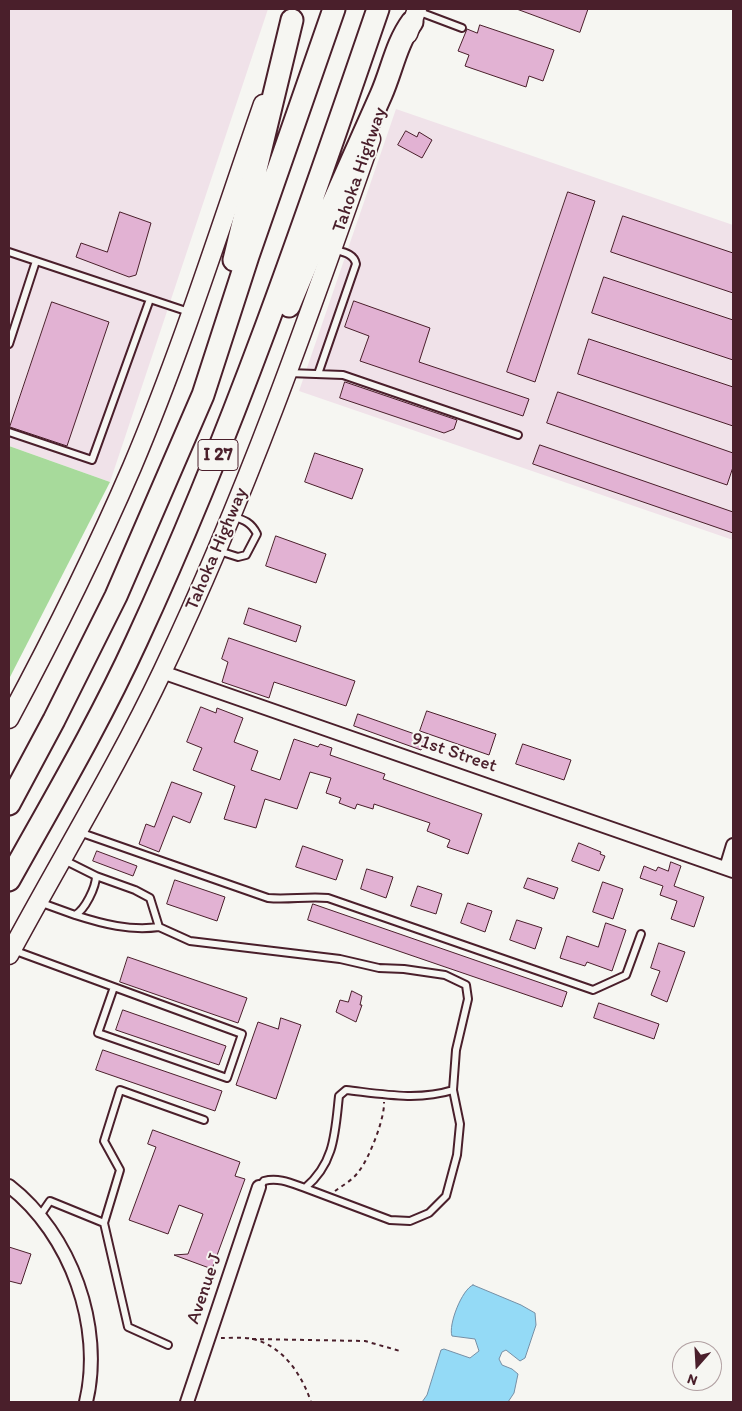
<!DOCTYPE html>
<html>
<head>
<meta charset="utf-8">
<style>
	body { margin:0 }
	#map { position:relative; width:742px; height:1411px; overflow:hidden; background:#f6f6f2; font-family:Itim,sans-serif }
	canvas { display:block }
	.frame { position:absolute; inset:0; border:10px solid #4a1f2b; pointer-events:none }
	.north { position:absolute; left:672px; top:1341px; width:50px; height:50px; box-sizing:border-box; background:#f6f6f2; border:1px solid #b1a0a2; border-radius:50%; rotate:199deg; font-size:14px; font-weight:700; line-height:20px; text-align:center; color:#4a1f2b }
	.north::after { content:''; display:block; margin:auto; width:18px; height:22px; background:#4a1f2b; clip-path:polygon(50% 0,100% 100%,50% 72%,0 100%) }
</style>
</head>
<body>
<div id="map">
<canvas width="742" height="1411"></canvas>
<div class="frame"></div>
<div class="north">N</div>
</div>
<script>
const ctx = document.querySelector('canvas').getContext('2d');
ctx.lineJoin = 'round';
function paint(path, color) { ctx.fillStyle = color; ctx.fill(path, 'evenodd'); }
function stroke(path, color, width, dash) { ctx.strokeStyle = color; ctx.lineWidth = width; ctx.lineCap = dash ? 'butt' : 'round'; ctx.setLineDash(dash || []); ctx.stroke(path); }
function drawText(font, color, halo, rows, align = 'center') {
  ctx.font = font + ' Itim,sans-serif'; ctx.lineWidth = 4; ctx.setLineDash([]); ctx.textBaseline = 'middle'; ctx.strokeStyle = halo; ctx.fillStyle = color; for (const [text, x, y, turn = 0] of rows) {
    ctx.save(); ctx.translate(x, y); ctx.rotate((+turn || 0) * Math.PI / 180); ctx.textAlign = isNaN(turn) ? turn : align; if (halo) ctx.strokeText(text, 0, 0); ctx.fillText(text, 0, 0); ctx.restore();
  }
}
const built = new Path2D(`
	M9,9H268L110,482L9,446Z
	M396,109L733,225V540L299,391Z`);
const green = new Path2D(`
	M9,446L110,482L9,679Z`);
const water = new Path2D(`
	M473,1285L521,1305L535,1313L536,1325L525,1358L520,1361L506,1350L502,1352L499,1359L502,1365L512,1369L518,1374L514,1393L508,1402H422L427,1395L441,1350L444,1349L470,1358L479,1351L475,1339L452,1336C448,1325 462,1289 473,1285Z`);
const building = new Path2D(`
	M517,9H588L580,32Z
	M480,25L554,50L543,81L529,76L526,87L465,66L469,55L458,51L467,29L477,33Z
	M406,131L417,137L419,132L432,140L422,158L398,145Z
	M568,192L595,201L535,382L507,372Z
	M120,212L151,223L136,275L129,277L76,257L81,243L107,252Z
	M623,216L733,253V293L611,252Z
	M604,277L733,320V360L592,313Z
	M354,301L430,328L419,362L529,399L523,416L360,361L369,336L345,327Z
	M52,302L109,322L67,446L10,427Z
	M589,339L733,387V426L578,374Z
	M345,382L457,420L454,429L444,433L340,398Z
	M558,392L733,453V467L727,485L547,423Z
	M540,445L733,512V533L533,464Z
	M315,453L363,469L352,499L305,482Z
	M276,536L326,554L316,583L266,566Z
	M249,608L301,626L296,642L244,624Z
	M229,638L355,681L346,706L274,682L269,698L222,682L228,662L222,659Z
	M201,707L216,713L217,708L243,718L234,742L258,751L251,770L280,780L294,739L318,747L320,744L332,748L330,755L385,774L383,779L482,814L468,854L447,847L450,840L427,831L430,823L374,804L373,809L357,804L355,809L339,803L341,798L326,793L331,778L310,772L297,809L265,799L256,828L224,819L235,786L193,770L202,748L187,742Z
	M427,711L496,734L489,755L420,731Z
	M358,714L426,738L421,750L354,726Z
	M523,744L571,760L564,780L516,764Z
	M172,782L202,793L190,823L173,816L159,852L139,844L146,824L154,827Z
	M579,843L601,852L600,854L605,856L599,871L572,861Z
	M303,846L343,860L336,880L296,867Z
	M97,851L137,866L133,876L93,861Z
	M671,862L681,866L674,886L704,897L694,927L671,919L677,901L660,895L663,886L640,878L644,866L656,871L658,867L668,871Z
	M367,869L393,877L386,898L361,889Z
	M528,878L558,888L554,899L524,888Z
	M175,880L225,897L217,921L167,904Z
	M603,882L623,889L613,919L593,912Z
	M418,886L442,894L436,914L411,906Z
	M468,903L492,911L485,932L461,923Z
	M313,904L567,992L562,1007L308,920Z
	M517,920L542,928L535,949L510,940Z
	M606,923L626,930L612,971L587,962L585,966L560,958L567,936L598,947Z
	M659,943L685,952L667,1002L651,995L660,971L651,968Z
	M128,957L247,998L238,1023L120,982Z
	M352,991L362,996L360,1005H362L356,1022L336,1012L340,1000L348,1002Z
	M599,1003L659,1024L654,1039L594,1018Z
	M123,1010L226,1046L219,1065L116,1030Z
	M281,1018L301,1025L276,1099L236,1085L258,1022L278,1029Z
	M103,1050L222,1091L215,1111L96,1070Z
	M153,1130L240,1162L235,1176L245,1179L212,1269L174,1255L188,1254L203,1214L179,1205L168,1234L129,1220L156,1147L148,1144Z
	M9,1247L31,1254L21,1284L9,1281Z`);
const path = new Path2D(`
	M335,1191C343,1185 353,1180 359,1171C369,1159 385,1118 384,1102
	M221,1338C231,1338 243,1337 253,1339C283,1346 302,1375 311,1402
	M252,1339L365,1341L400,1351`);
const service = new Path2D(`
	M417,11L462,28
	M9,252L189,312
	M9,344L36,261
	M289,373L343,375L518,435
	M318,374L356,264C354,253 342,252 332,249
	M9,432L92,460L150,299
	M219,551L238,557L246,555L257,534C251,522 244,520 232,516
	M79,832L268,898C288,900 307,896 328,898L593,990L626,975L641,934
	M96,876L135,890L150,898L159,927L190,941L340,959L379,968L404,969L445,975L466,985L468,999L456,1050L453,1090C418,1101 382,1094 346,1090L339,1096C335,1132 335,1163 305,1188C291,1183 278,1177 264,1181L259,1187
	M39,902L75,915C85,910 96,887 96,876L64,860
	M75,915C103,924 130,931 159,927
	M13,950L242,1034L227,1078L98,1033L114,987
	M305,1188L390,1220L410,1221L429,1213L446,1196L457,1155L460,1124L453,1090
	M39,1217L50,1201L104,1223L128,1327L168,1345
	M104,1223L120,1170L104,1141L120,1090L204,1120`);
const minor = new Path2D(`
	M162,672L733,871
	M726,868L733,845
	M9,1186C71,1234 104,1327 86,1402
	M187,1402L259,1187`);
const secondary = new Path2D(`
	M408,34L417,9
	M9,719C53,637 95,553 132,467C182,349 221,225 263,104
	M9,955C60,860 117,767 163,670C245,498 308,319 371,139`);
const motorway = new Path2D(`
	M234,260L292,20
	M289,306C318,235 350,165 381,95C392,70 396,44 412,22
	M9,804L54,720L116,596L203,395L248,256L334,9
	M9,880C53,801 99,723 137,640C232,435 305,222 378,9`);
const shields = [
	[218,455,40]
];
const shieldNames = [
	["I 27",218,455]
];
const streetNames = [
	["Tahoka Highway",360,170,-71],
	["Tahoka Highway",217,549,-67],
	["91st Street",454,753,19],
	["Avenue J",205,1289,-71]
];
paint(built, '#f0e2e9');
paint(green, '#a7da9b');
paint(water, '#94daf6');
stroke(water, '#768fa5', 1);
paint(building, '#e2b2d3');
stroke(building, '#4a1f2b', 1);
stroke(service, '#4a1f2b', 10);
stroke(minor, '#4a1f2b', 16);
stroke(secondary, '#4a1f2b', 21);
stroke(motorway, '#4a1f2b', 25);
stroke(path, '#4a1f2b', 2, [4, 4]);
stroke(service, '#f6f6f2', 6);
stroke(minor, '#f6f6f2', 12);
stroke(secondary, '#f6f6f2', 18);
stroke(motorway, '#f6f6f2', 21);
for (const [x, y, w] of shields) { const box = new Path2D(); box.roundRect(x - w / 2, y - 15.5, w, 31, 4); ctx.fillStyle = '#f6f6f2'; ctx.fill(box); stroke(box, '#4a1f2b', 1); }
drawText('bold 18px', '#4a1f2b', null, shieldNames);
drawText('19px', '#4a1f2b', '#f6f6f2', streetNames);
</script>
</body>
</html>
